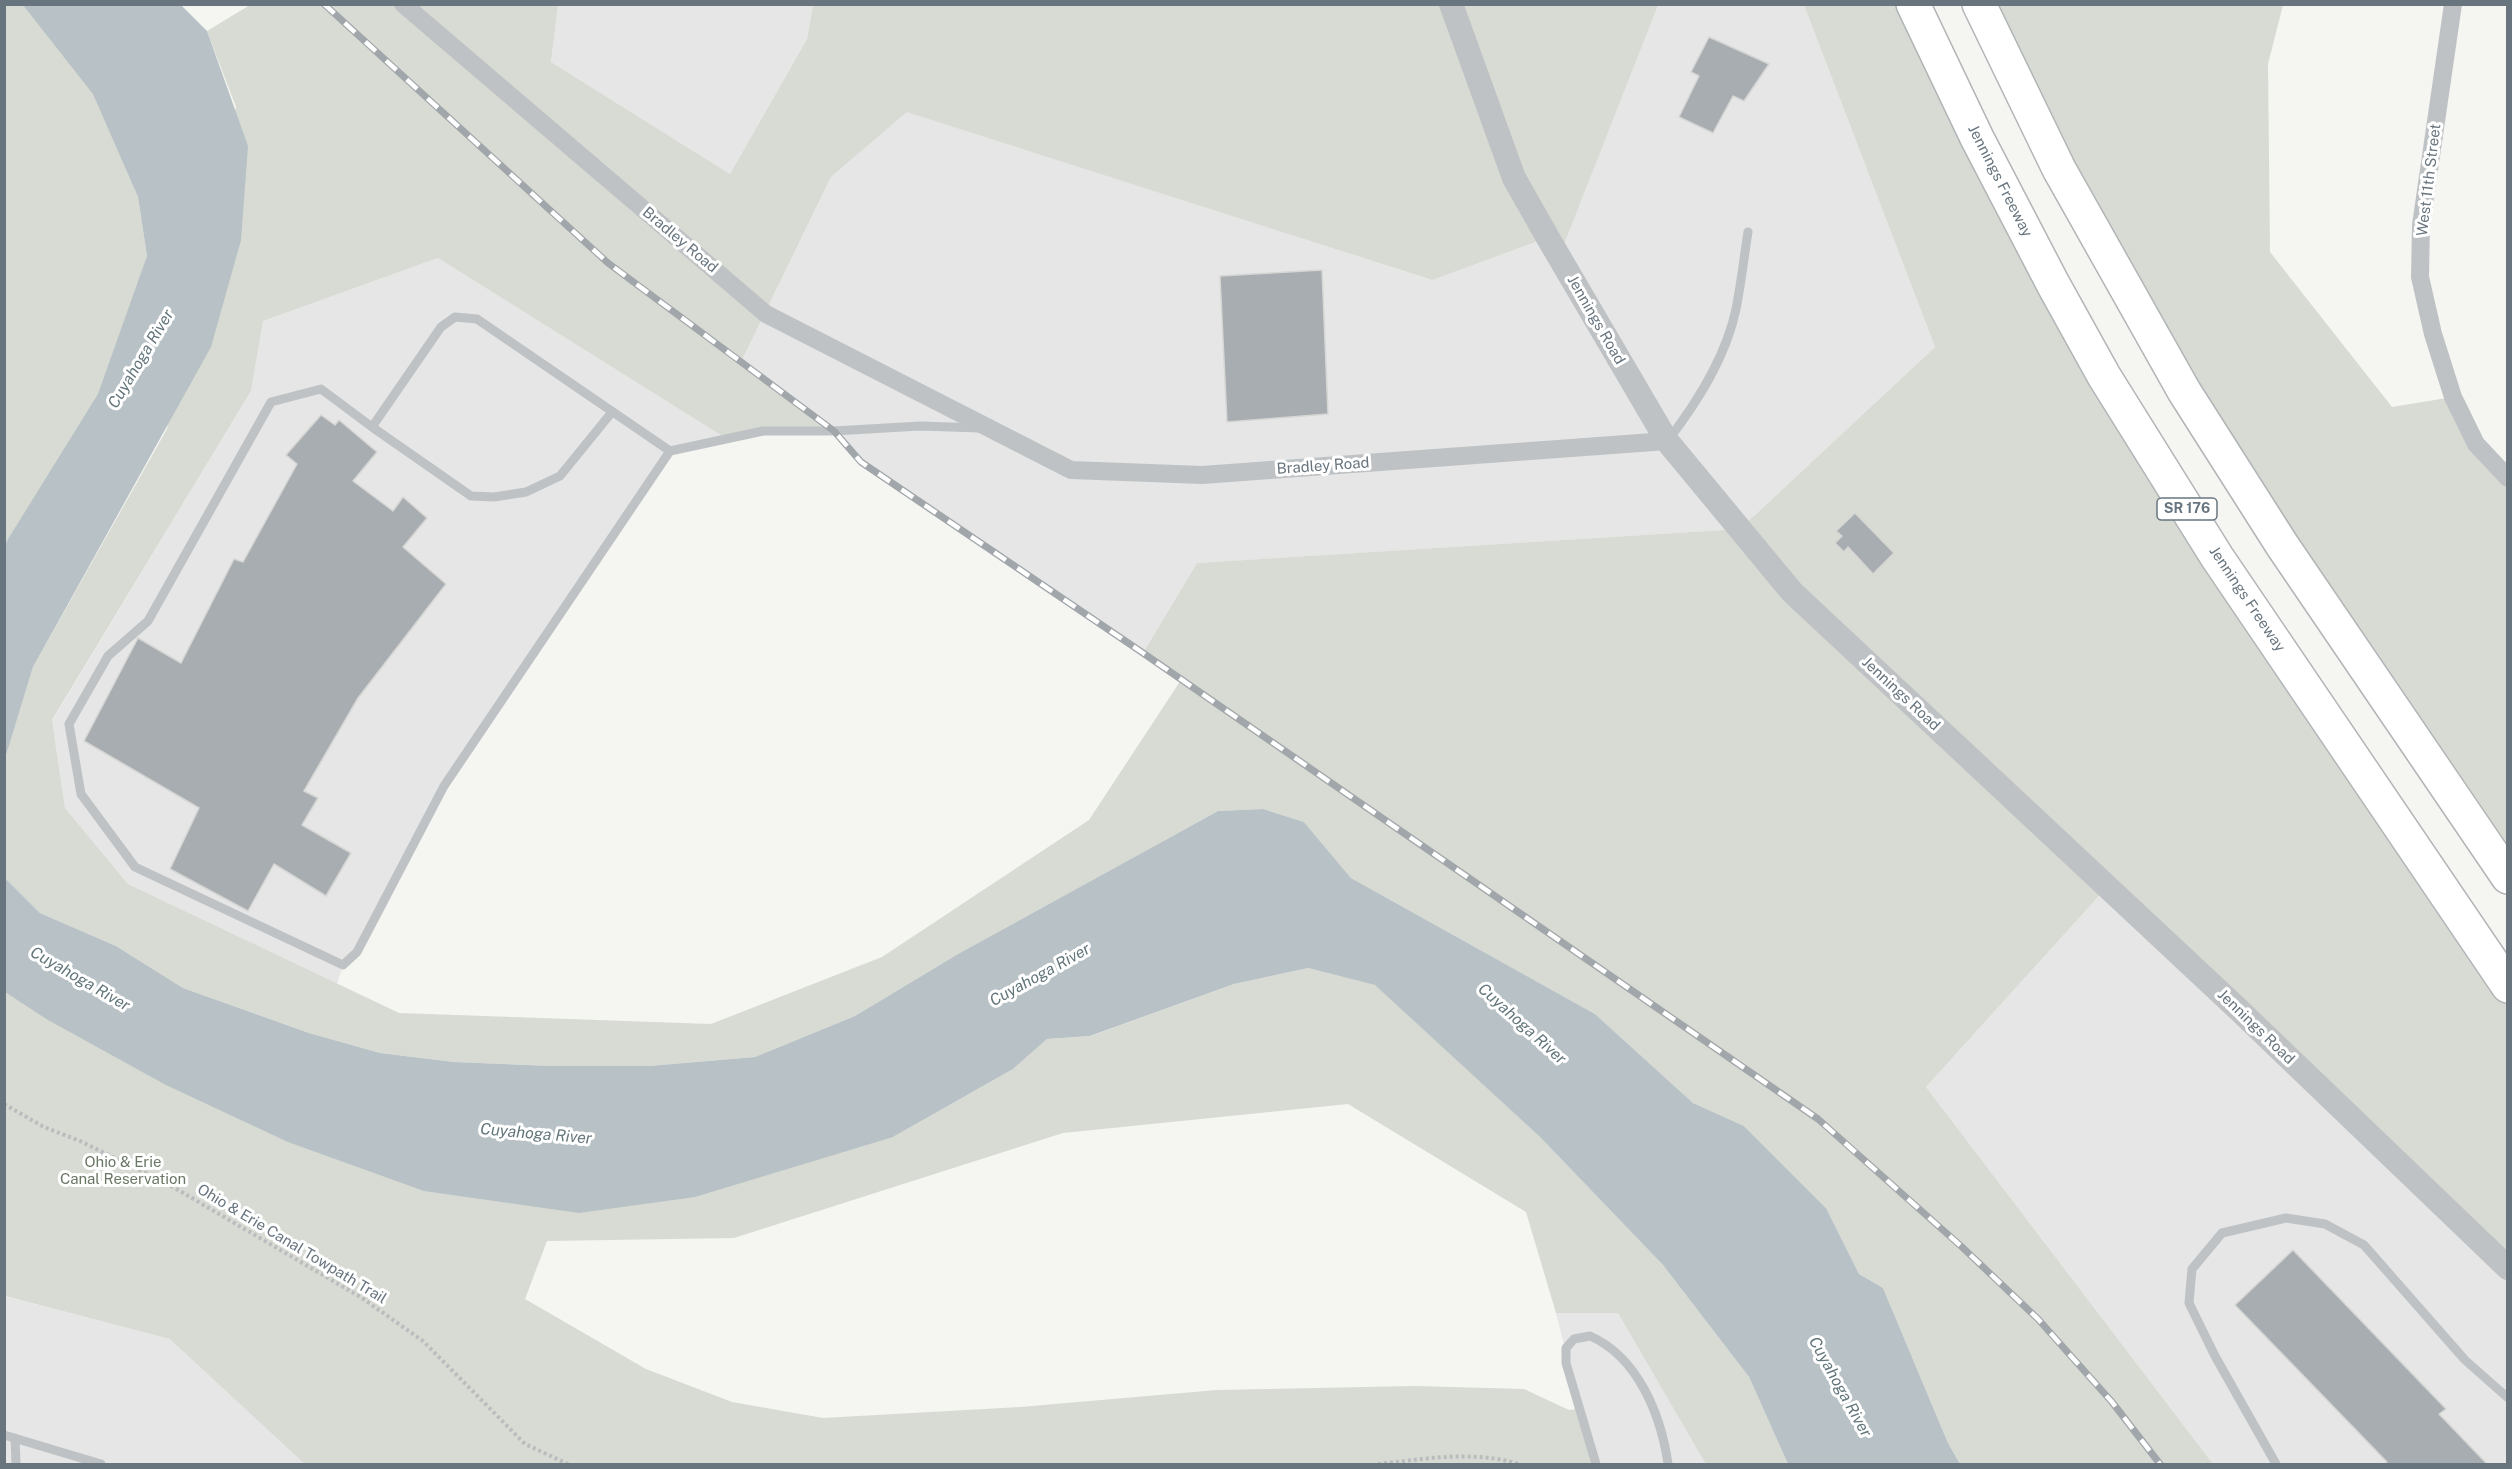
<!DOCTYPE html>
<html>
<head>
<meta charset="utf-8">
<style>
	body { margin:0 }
	#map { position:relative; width:2512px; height:1469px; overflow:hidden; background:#f5f5f2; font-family:"Public Sans",sans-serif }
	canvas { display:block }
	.frame { position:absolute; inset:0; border:6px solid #68757f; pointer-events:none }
</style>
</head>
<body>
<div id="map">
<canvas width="2512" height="1469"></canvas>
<div class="frame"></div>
</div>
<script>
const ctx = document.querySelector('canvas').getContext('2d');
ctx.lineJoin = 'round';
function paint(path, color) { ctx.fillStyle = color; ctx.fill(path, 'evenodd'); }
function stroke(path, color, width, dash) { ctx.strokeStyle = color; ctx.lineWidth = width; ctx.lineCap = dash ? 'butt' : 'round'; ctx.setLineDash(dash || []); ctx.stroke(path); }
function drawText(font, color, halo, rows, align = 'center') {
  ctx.font = font + ' "Public Sans",sans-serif'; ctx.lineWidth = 6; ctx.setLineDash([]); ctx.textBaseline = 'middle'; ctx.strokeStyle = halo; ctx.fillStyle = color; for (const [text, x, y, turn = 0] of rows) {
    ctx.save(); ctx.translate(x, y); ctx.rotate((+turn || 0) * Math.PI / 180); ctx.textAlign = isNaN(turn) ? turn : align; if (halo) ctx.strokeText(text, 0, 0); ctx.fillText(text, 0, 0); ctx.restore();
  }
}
const built = new Path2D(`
	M1658,4L1804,5L1935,347L1740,529L1197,563L1143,653L861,462L834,431L740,364L831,177L908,111L1431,280L1548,238L1559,256Z
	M558,5H813L807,39L730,174L551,62Z
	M438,258L727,439L670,451L453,774L357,952L343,965L337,984L128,884L65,808L52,721L251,391L263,321Z
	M2107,887L2507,1268V1464H2213L1926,1087Z
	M4,1296L298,1372L352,1464H5Z
	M1556,1313H1618L1707,1464H1594Z`);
const green = new Path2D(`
	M5,5H45L69,35L138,197L147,256L101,409L5,544Z
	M250,5H558L551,62L730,174L807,39L813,5H1658L1559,257L1547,238L1432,280L907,112L831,177L740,364L834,431H763L727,439L438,258L263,321L251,391L52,720L65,808L128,884L399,1013L711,1024L882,957L1089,820L1181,680L1143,653L1197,563L1740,529L1935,347L1804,5H1913L2053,284L2507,986V1268L2107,887L1926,1087L2213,1464H1960L1948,1443L1883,1288L1859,1274L1826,1208L1744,1126L1693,1103L1595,1014L1351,878L1304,822L1263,809L1218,811L958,954L855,1016L755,1057L649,1066H551L454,1062L380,1053L309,1033L183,988L116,946L40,913L5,878V759L33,667L167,429L236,107L207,31Z
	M1979,5H2283L2268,64L2270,252L2392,407L2453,397L2507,478V877L2282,545Z
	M1308,968L1376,985L1540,1137L1663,1265L1749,1377L1788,1464H1706L1618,1313H1556L1526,1212L1348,1104L1063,1133L734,1238L547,1241L525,1299L646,1369L732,1402L823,1418L1020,1407L1217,1390L1415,1386L1524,1389L1569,1410L1580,1409L1596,1464H305L170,1339L5,1296L4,984L92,1027L893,1137L1013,1069L1047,1039L1091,1036L1234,984Z`);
const water = new Path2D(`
	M23,5H181L207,31L248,146L241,240L211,347L33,667L5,759V544L98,394L147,256L138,197L93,94Z
	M1263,809L1304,822L1351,878L1595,1014L1693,1103L1744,1126L1826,1208L1859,1274L1883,1288L1948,1443L1960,1464H1788L1749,1377L1663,1265L1540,1137L1375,985L1308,968L1234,984L1090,1036L1047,1039L1013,1069L893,1137L695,1197L579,1213L424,1191L288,1142L166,1085L48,1020L5,992V878L40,913L116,946L183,988L309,1033L380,1053L454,1062L551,1066H649L755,1057L855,1016L958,954L1218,811Z`);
const building = new Path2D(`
	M1709,37L1769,64L1744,101L1733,96L1713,133L1679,117L1699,76L1691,72Z
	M1322,270L1328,414L1227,422L1220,276Z
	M321,415L335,425L339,420L377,452L353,481L393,511L403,497L427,518L403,547L446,584L358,698L304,791L318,798L302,825L351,853L326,896L274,864L248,911L170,869L199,808L84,741L138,638L181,663L234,559L243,562L297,464L286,455Z
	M1855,513L1894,553L1873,574L1848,547L1844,552L1835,543L1842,536L1836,531Z
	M2293,1250L2446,1409L2439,1414L2487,1464H2384L2387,1462L2235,1305Z`);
const path = new Path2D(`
	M4,1104L44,1127L80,1141L168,1184L362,1298L423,1341L525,1444L568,1464
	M1378,1464C1426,1459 1472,1450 1519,1464`);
const service = new Path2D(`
	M372,427L471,496L494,497L526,492L560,476L612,412
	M1669,439C1698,401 1726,357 1736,309C1741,284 1744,257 1748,232
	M670,451L477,319L455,317L441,327L372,427L321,389L271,402L148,621L108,656L69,724L81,794L135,867L343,965L357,952L444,786L670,451L763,431H834L920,426L980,428
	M4,1435L101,1464
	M15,1438L16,1464
	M1596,1464L1566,1363V1348L1574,1339L1590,1336C1638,1357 1661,1415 1668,1464
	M2276,1464L2215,1356L2189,1303L2192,1269L2222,1233L2286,1218L2325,1224L2364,1245L2465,1360L2508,1398`);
const minor = new Path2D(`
	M403,4L766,314L1071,470L1202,475L1667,441
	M2453,4L2421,225L2420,277L2433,334L2453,397L2476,444L2508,478`);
const tertiary = new Path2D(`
	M1451,4L1514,178L1548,238L1667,441L1792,592L2239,1010L2508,1268`);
const motorway = new Path2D(`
	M1913,4L1977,138L2053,284L2104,376L2217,557L2508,986
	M1979,4L2059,169L2184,391L2282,545L2508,877`);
const rail = new Path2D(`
	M324,4L608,263L834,431L861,462L1143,653L1818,1119L1962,1247L2038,1319L2112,1402L2160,1464`);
const shields = [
	[2187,509,60]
];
const shieldNames = [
	["SR 176",2187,509]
];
const streetNames = [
	["West 11th Street",2429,180,-83],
	["Jennings Freeway",2000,181,63],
	["Bradley Road",680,240,40],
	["Jennings Road",1596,320,60],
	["Bradley Road",1323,466,-4],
	["Jennings Freeway",2247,599,56],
	["Jennings Road",1901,694,43],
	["Jennings Road",2256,1027,44],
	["Ohio & Erie Canal Towpath Trail",292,1244,31]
];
const parkNames = [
	["Ohio & Erie",123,1162],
	["Canal Reservation",123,1179]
];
const waterNames = [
	["Cuyahoga River",141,359,-59],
	["Cuyahoga River",1040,975,-29],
	["Cuyahoga River",80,979,30],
	["Cuyahoga River",1522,1024,42],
	["Cuyahoga River",536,1134,5],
	["Cuyahoga River",1840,1387,61]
];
paint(built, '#e5e6e5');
paint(green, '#d7dbd3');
paint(water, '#b8c1c5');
paint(building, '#a7adb1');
stroke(building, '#d6d6d4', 1.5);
stroke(motorway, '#b2b5b7', 36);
stroke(path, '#babcbe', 4, [3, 3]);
stroke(service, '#bfc2c5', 9);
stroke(minor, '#bfc2c5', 18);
stroke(tertiary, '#bfc2c5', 24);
stroke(motorway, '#fff', 33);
stroke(rail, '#a0a6aa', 7);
stroke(rail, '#fff', 4.5, [14]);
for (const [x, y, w] of shields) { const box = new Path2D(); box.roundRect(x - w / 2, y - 11, w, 22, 4.5); ctx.fillStyle = '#fff'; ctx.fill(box); stroke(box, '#68757f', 1.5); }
drawText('bold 14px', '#68757f', null, shieldNames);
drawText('15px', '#68757f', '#fff', streetNames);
drawText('15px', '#6a7765', '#fff', parkNames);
drawText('italic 16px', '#63767b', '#fff', waterNames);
</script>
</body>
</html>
